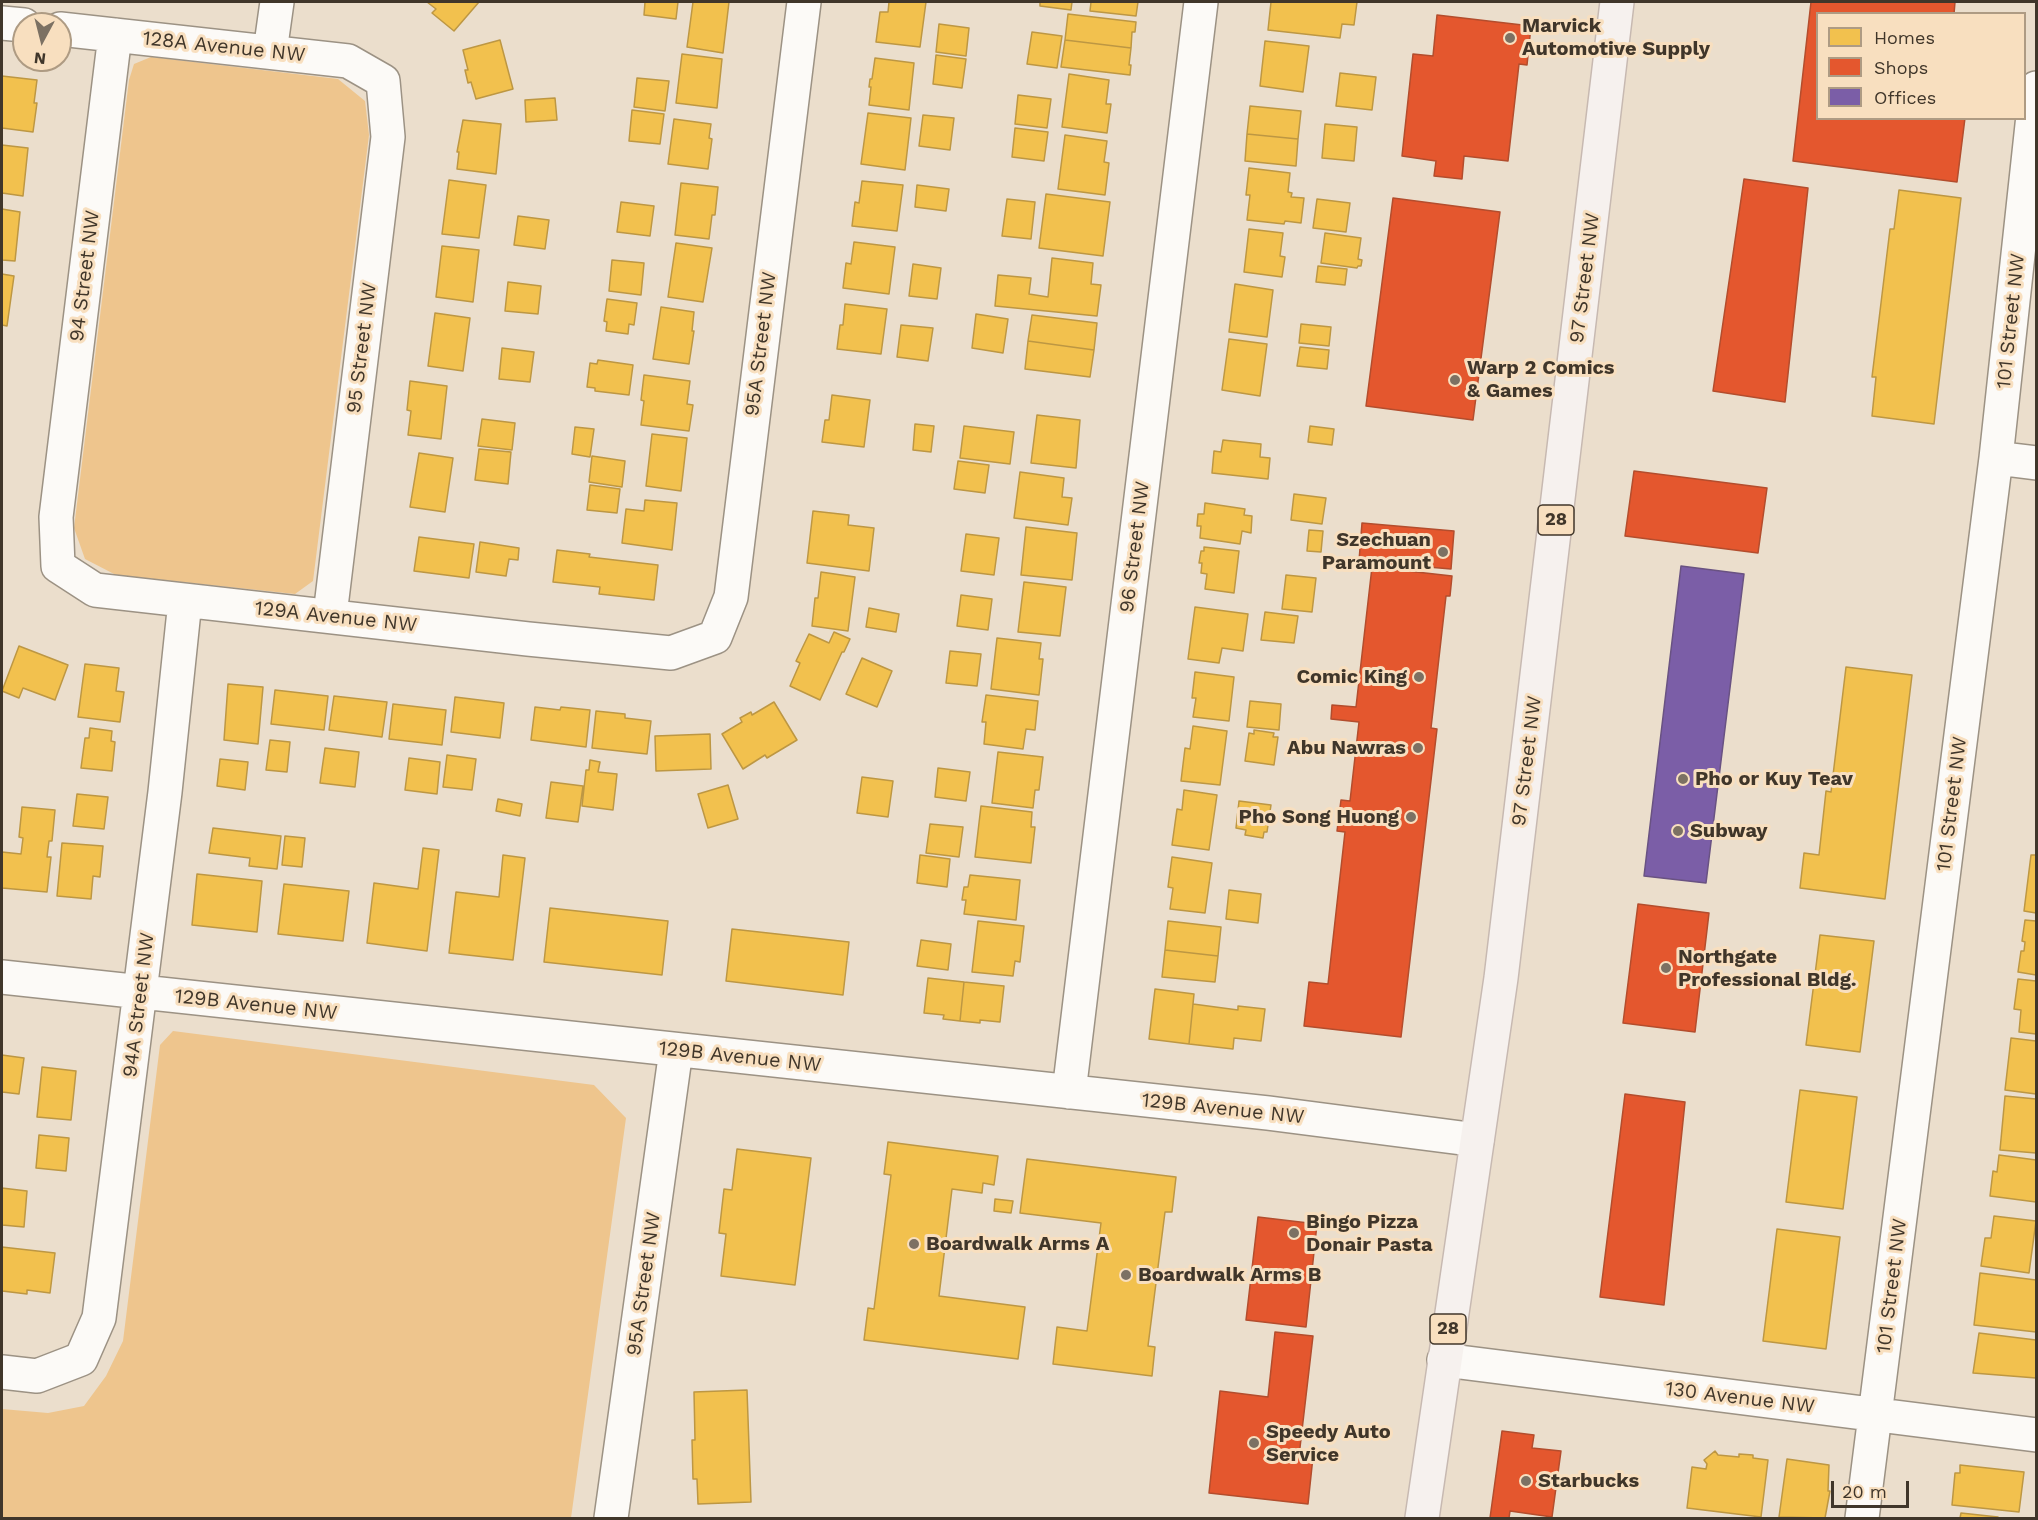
<!DOCTYPE html>
<html>
<head>
<meta charset="utf-8">
<style>
	body { margin:0 }
	#map { position:relative; width:2038px; height:1520px; overflow:hidden; background:#ebdecc; font-family:"Work Sans",sans-serif }
	canvas { display:block }
	.frame { position:absolute; inset:0; border:3px solid #40362a; pointer-events:none }
	.legend { position:absolute; left:1816px; top:12px; width:210px; height:108px; box-sizing:border-box; background:#f8dfbf; border:2px solid #ae9b83; margin:0; padding:8px 10px; list-style:none; font-size:18px; color:#40362a }
	.legend li { display:flex; align-items:center; gap:12px; height:30px }
	.legend b { width:30px; border:2px solid #ae9b83 }
	.north { position:absolute; left:12px; top:12px; width:60px; height:60px; box-sizing:border-box; background:#f8dfbf; border:2px solid #ae9b83; border-radius:50%; rotate:187deg; font-size:16px; font-weight:700; line-height:24px; text-align:center; color:#40362a }
	.north::after { content:''; display:block; margin:auto; width:21px; height:27px; background:#7c7163; clip-path:polygon(50% 0,100% 100%,50% 72%,0 100%) }
	.scale { position:absolute; left:1831px; top:1481px; width:78px; height:27px; box-sizing:border-box; border:3px solid #40362a; border-top:0; padding-left:8px; font-size:18px; line-height:21px; white-space:nowrap; color:#40362a; -webkit-text-stroke:4px #f8dfbf; paint-order:stroke }
</style>
</head>
<body>
<div id="map">
<canvas width="2038" height="1520"></canvas>
<div class="frame"></div>
<ul class="legend">
<li><b style="height:16px;background:#f2c14e"></b>Homes</li>
<li><b style="height:16px;background:#e4572e"></b>Shops</li>
<li><b style="height:16px;background:#7b5ea7"></b>Offices</li>
</ul>
<div class="north">N</div>
<div class="scale">20 m</div>
</div>
<script>
const ctx = document.querySelector('canvas').getContext('2d');
ctx.lineJoin = 'round';
function paint(path, color) { ctx.fillStyle = color; ctx.fill(path, 'evenodd'); }
function stroke(path, color, width, dash) { ctx.strokeStyle = color; ctx.lineWidth = width; ctx.lineCap = dash ? 'butt' : 'round'; ctx.setLineDash(dash || []); ctx.stroke(path); }
function drawText(font, color, halo, rows, align = 'center') {
  ctx.font = font + ' "Work Sans",sans-serif'; ctx.lineWidth = 6; ctx.setLineDash([]); ctx.textBaseline = 'middle'; ctx.strokeStyle = halo; ctx.fillStyle = color; for (const [text, x, y, turn = 0] of rows) {
    ctx.save(); ctx.translate(x, y); ctx.rotate((+turn || 0) * Math.PI / 180); ctx.textAlign = isNaN(turn) ? turn : align; if (halo) ctx.strokeText(text, 0, 0); ctx.fillText(text, 0, 0); ctx.restore();
  }
}
const green = new Path2D(`
	M151,57L338,79L365,101L369,135L313,581L295,594L116,575L85,559L74,528L129,80L134,64Z
	M173,1031L594,1085L626,1118L571,1518H2V1409L48,1413L84,1406L106,1376L123,1341L160,1045Z`);
const homes = new Path2D(`
	M427,2H479L454,31L432,13L436,9Z
	M645,2H678L676,19L644,15Z
	M693,2H729L723,53L687,47Z
	M889,2H926L920,47L876,42L880,12H888Z
	M1040,2H1072L1071,10L1040,6Z
	M1091,2H1138L1136,16L1090,11Z
	M1271,2H1357L1354,25L1342,24L1340,38L1268,30Z
	M1068,14L1136,22L1135,32H1132L1131,48L1065,40Z
	M939,24L969,28L966,56L936,52Z
	M1032,32L1062,36L1057,68L1027,64Z
	M500,40L513,89L476,99L471,82L468,83L465,70H468L463,50Z
	M1065,40L1131,48L1129,65H1131L1130,75L1061,67Z
	M1265,41L1309,46L1303,92L1260,86Z
	M682,54L722,59L717,108L676,103Z
	M936,55L966,59L962,88L933,84Z
	M875,58L914,63L909,110L869,105L871,87H869L870,79H872Z
	M1340,73L1376,77L1372,110L1336,106Z
	M1069,74L1109,80L1106,104H1111L1107,133L1062,127Z
	M2,76L37,80L34,103H37L33,132L2,128Z
	M637,78L669,81L665,111L634,107Z
	M1018,95L1051,99L1047,128L1015,124Z
	M555,98L557,120L526,122L525,100Z
	M1250,106L1301,111L1298,139L1247,134Z
	M632,110L664,114L660,144L629,141Z
	M868,113L911,118L905,170L861,164Z
	M923,115L954,118L950,150L919,146Z
	M674,119L711,124L709,138L712,139L708,169L668,164Z
	M463,120L501,124L496,174L457,169L459,152H457Z
	M1325,124L1357,127L1354,161L1322,158Z
	M1015,128L1048,132L1044,161L1012,157Z
	M1247,134L1298,139L1296,166L1245,161Z
	M1065,135L1107,141L1104,162L1109,163L1105,195L1058,189Z
	M2,145L28,148L23,196L2,193Z
	M1249,168L1290,173L1288,192L1292,193L1291,197L1304,198L1301,223L1285,221L1284,224L1247,220L1250,195H1246Z
	M449,180L486,185L479,238L442,234Z
	M862,181L903,185L897,231L852,226L855,202L859,203Z
	M681,183L718,187L715,215H712L709,239L675,235Z
	M917,185L949,189L946,211L915,207Z
	M1899,190L1961,198L1934,424L1872,416L1876,377H1872L1890,229H1894Z
	M1046,194L1110,202L1103,256L1039,248Z
	M1007,199L1035,202L1031,239L1002,236Z
	M1317,199L1350,203L1346,232L1313,228Z
	M621,202L654,206L650,236L617,232Z
	M2,209L20,212L15,261L2,260Z
	M518,216L549,220L545,249L514,245Z
	M1249,229L1283,233L1280,256L1285,257L1282,277L1244,272Z
	M1325,233L1361,238L1358,259L1362,260L1361,266H1358L1357,268L1321,263Z
	M854,242L895,247L889,294L843,288L846,263L851,264Z
	M676,243L712,248L703,302L668,297Z
	M442,246L479,250L473,302L436,297Z
	M1052,258L1093,263L1091,284L1101,285L1097,316L995,306L998,275L1031,278L1029,294L1048,297Z
	M612,260L644,263L641,295L609,291Z
	M913,264L941,268L937,299L909,296Z
	M1318,266L1347,269L1345,285L1316,282Z
	M2,274L14,276L7,326L2,325Z
	M508,282L541,286L538,314L505,311Z
	M1235,284L1273,290L1267,337L1229,332Z
	M607,299L637,303L634,325L629,324L628,334L606,331L607,322L604,321Z
	M845,304L887,309L881,354L837,349L840,325H843Z
	M661,307L694,312L692,331H694L689,364L653,359Z
	M435,313L470,318L463,371L428,366Z
	M976,314L1008,319L1003,353L972,348Z
	M1032,315L1097,323L1094,350L1028,341Z
	M1301,324L1331,327L1329,346L1299,343Z
	M901,325L933,328L928,361L897,357Z
	M1229,339L1267,344L1260,396L1222,390Z
	M1028,341L1094,350L1090,377L1025,369Z
	M1300,347L1329,350L1327,369L1297,366Z
	M502,348L534,352L530,382L499,379Z
	M598,360L633,365L629,395L595,391V388L587,387L590,363L597,364Z
	M644,375L690,381L687,404L693,405L689,431L641,425L644,401L641,400Z
	M410,381L447,386L441,439L408,435L411,411L407,410Z
	M832,395L870,400L864,447L822,442L825,420H829Z
	M1037,415L1080,420L1076,468L1031,463Z
	M482,419L515,423L512,450L478,446Z
	M915,424L934,426L931,452L913,450Z
	M964,426L1014,432L1010,464L960,458Z
	M1310,426L1334,429L1332,445L1308,442Z
	M575,427L594,429L590,457L572,454Z
	M652,434L687,438L681,491L646,486Z
	M1223,440L1261,444L1260,457L1270,458L1268,479L1212,473L1214,451L1221,452Z
	M479,449L511,452L508,484L475,480Z
	M419,453L453,458L445,512L410,507Z
	M592,456L625,461L622,487L589,482Z
	M958,461L989,465L985,493L954,489Z
	M1020,472L1064,478L1062,497L1072,498L1068,525L1014,518Z
	M590,485L620,489L617,513L587,510Z
	M1294,494L1326,498L1322,524L1291,520Z
	M645,500L677,503L672,550L622,543L626,509L644,511Z
	M1205,503L1245,509L1244,515L1252,516L1251,533L1242,531L1240,544L1200,538L1201,526H1197L1198,514H1204Z
	M813,511L849,515L848,525L874,528L869,571L807,563Z
	M1026,527L1077,533L1072,580L1021,575Z
	M1309,530L1323,531L1321,552L1307,551Z
	M966,534L999,538L994,575L961,571Z
	M419,537L474,544L469,578L414,571Z
	M480,542L519,548L518,560L509,559L506,576L476,572Z
	M1204,547L1239,551L1234,593L1205,589L1207,574L1201,573L1202,563H1199L1201,551H1204Z
	M557,550L590,554L589,557L658,565L654,600L599,594L600,587L553,582Z
	M821,572L855,577L848,631L812,626L815,598H818Z
	M1286,575L1316,578L1312,612L1282,609Z
	M1024,582L1066,587L1060,636L1018,632Z
	M961,595L992,599L988,630L957,626Z
	M1195,607L1248,614L1243,651L1222,648L1219,663L1188,659Z
	M869,608L899,614L896,632L866,627Z
	M1265,612L1298,616L1294,643L1261,640Z
	M834,632L850,639L844,652H842L820,700L790,686L800,663L796,661L809,634L829,643Z
	M997,638L1041,643L1039,659H1043L1039,695L991,689Z
	M19,646L68,665L55,700L23,688L19,698L2,691Z
	M950,651L981,654L977,686L946,683Z
	M862,658L892,671L877,707L846,694Z
	M85,664L119,668L116,691L124,692L120,722L78,717Z
	M1846,667L1912,675L1885,899L1800,888L1804,853L1819,855L1826,791L1831,792Z
	M1195,672L1234,677L1229,721L1193,717L1196,698H1192Z
	M228,684L263,687L258,744L224,740Z
	M275,690L328,696L324,730L271,724Z
	M986,695L1038,701L1035,730L1026,729L1023,749L984,744L986,722H982Z
	M334,696L387,702L382,737L329,730Z
	M455,697L504,703L500,738L451,732Z
	M1250,701L1281,704L1279,730L1247,727Z
	M774,702L797,740L767,758L765,755L743,769L722,734L742,722L740,718L751,712L752,715Z
	M393,704L446,710L442,745L389,739Z
	M535,707L560,710L561,707L590,710L586,747L531,740Z
	M596,711L625,714V718L651,721L647,754L592,748Z
	M1193,726L1227,731L1220,785L1181,781L1185,748L1190,749Z
	M90,728L112,731L111,741L115,742L112,771L81,768L85,738H89Z
	M1254,730L1274,733L1273,737H1278L1274,765L1245,761L1249,733L1254,734Z
	M710,734L711,769L656,771L655,736Z
	M270,740L290,742L287,772L266,770Z
	M325,748L359,752L355,787L320,783Z
	M998,752L1043,757L1039,790H1035L1033,808L992,803Z
	M447,755L476,759L472,790L443,787Z
	M409,758L440,762L437,794L405,790Z
	M220,759L248,762L245,790L217,786Z
	M590,760L600,762L598,772L617,774L613,810L582,806L586,770H589Z
	M938,768L970,772L966,801L935,797Z
	M862,777L893,781L888,817L857,813Z
	M551,782L583,786L578,822L546,818Z
	M728,785L738,819L708,828L698,794Z
	M1184,790L1217,795L1209,850L1172,845L1177,809L1182,810Z
	M77,794L108,797L104,829L73,826Z
	M498,799L522,804L520,816L496,811Z
	M1239,801L1271,805L1267,832H1264L1263,838L1245,835L1246,830L1236,828Z
	M981,806L1032,812L1031,827H1035L1031,863L975,857Z
	M22,807L55,810L52,841H49L47,857H51L47,892L2,888V852L21,854L23,838L19,837Z
	M930,824L963,827L959,857L926,853Z
	M213,828L281,836L277,869L249,866L250,858L209,853Z
	M285,836L305,838L302,867L282,865Z
	M62,843L103,846L100,877L93,876L91,899L57,896Z
	M423,848L439,850L427,951L367,943L374,883L418,889Z
	M503,855L525,858L513,960L449,953L456,892L499,897Z
	M920,855L950,859L947,887L917,883Z
	M2031,855H2036V913L2024,911Z
	M1172,857L1212,863L1205,913L1170,909L1173,888L1168,887Z
	M197,874L262,881L257,932L192,925Z
	M970,875L1020,880L1016,920L964,914L966,900H962L964,887H968Z
	M284,884L349,891L343,941L278,934Z
	M1229,890L1261,894L1258,923L1226,919Z
	M550,908L668,921L662,975L544,962Z
	M2025,920L2036,921V975L2018,972L2021,951H2024L2025,942L2022,941Z
	M978,921L1024,926L1020,962L1015,961L1013,976L972,972Z
	M1168,921L1221,927L1218,956L1165,950Z
	M732,929L849,942L843,995L726,981Z
	M1820,935L1874,941L1860,1052L1806,1045Z
	M921,940L951,944L948,970L917,966Z
	M1165,950L1218,956L1215,982L1162,977Z
	M928,978L964,982L960,1021L943,1019L944,1015L924,1013Z
	M2018,979L2036,981V1034L2019,1032L2021,1010L2014,1009Z
	M964,982L1004,986L1000,1022L980,1020V1023L960,1021Z
	M1155,989L1194,994L1189,1044L1149,1039Z
	M1193,1004L1238,1010V1006L1265,1009L1261,1041L1234,1038L1233,1049L1189,1044Z
	M2011,1038L2036,1041V1094L2005,1090Z
	M2,1055L24,1058L19,1094L2,1092Z
	M42,1067L76,1071L71,1120L37,1117Z
	M1800,1090L1857,1097L1843,1209L1786,1202Z
	M2005,1096L2036,1099V1153L2000,1150Z
	M39,1135L69,1138L66,1171L36,1168Z
	M888,1142L998,1156L994,1185L983,1183L982,1193L952,1189L939,1296L1025,1307L1018,1359L864,1340L868,1308L874,1309L891,1175L884,1174Z
	M737,1149L811,1158L795,1285L721,1276L726,1234L719,1233L724,1189L732,1190Z
	M1999,1155L2036,1160V1202L1990,1196L1993,1171L1997,1172Z
	M1027,1159L1176,1177L1172,1212H1165L1148,1346L1155,1347L1152,1376L1053,1364L1057,1327L1087,1331L1101,1223L1020,1213Z
	M2,1188L27,1191L24,1227L2,1225Z
	M995,1199L1013,1201L1011,1213L994,1211Z
	M1994,1216L2036,1221L2029,1273L1981,1266L1985,1238H1991Z
	M1777,1229L1840,1237L1826,1349L1763,1341Z
	M2,1247L55,1253L50,1293L27,1290V1294L2,1291Z
	M1980,1273L2036,1280V1332L1974,1325Z
	M1979,1333L2036,1340V1378L1973,1373Z
	M747,1390L751,1502L698,1504L697,1479H693L692,1440H695L694,1392Z
	M1715,1451L1718,1455L1739,1457V1454L1753,1455V1458L1768,1460L1761,1517L1687,1508L1692,1467L1706,1469L1707,1464L1704,1460Z
	M1787,1459L1829,1465L1828,1491H1830L1825,1518L1779,1517Z
	M1960,1465L2024,1472L2019,1512L1952,1505L1955,1473H1960Z
	M1961,1513L1998,1517V1518H1960Z`);
const shops = new Path2D(`
	M1811,2H1955L1954,14H1818V118H1965L1957,182L1793,161Z
	M1437,15L1531,26L1527,65L1519,64L1508,161L1464,156L1462,179L1434,176L1436,161L1402,156L1413,54L1433,56Z
	M1744,179L1808,188L1785,402L1713,391Z
	M1393,198L1500,212L1473,420L1366,406Z
	M1634,471L1767,488L1758,553L1625,536Z
	M1362,523L1454,531L1451,569L1359,561Z
	M1372,567L1452,576L1450,596H1446L1431,728L1437,729L1401,1037L1304,1026L1309,982L1328,984L1345,832L1337,831L1341,800L1350,801L1359,722L1331,719L1332,705L1356,707Z
	M1638,904L1709,913L1695,1032L1623,1023Z
	M1625,1094L1685,1102L1664,1305L1600,1297Z
	M1258,1217L1317,1224L1306,1327L1246,1320Z
	M1275,1332L1313,1336L1299,1456L1313,1457L1308,1504L1209,1493L1220,1391L1268,1397Z
	M1502,1431L1534,1435L1532,1448L1561,1451L1552,1517L1510,1511L1509,1518H1490Z`);
const offices = new Path2D(`
	M1681,566L1744,574L1706,883L1644,876Z`);
const minor = new Path2D(`
	M2,23L24,25
	M60,29L348,61L383,81L388,137L330,615
	M115,35L56,517L58,566L95,590L528,639L671,653L715,637L731,597L804,2
	M270,52L277,2
	M1996,458L2036,463
	M2,977L1268,1113L1477,1140
	M1069,1092L1201,2
	M1444,1360L2036,1435
	M2,1372L37,1376L81,1359L99,1318L165,792L185,601
	M611,1518L676,1050
	M1862,1518L1996,458L2036,88`);
const major = new Path2D(`
	M1422,1518L1501,978L1617,2`);
const markers = [
	[1510,38,6,"#7c7163"],
	[1455,380,6,"#7c7163"],
	[1443,552,6,"#7c7163"],
	[1419,677,6,"#7c7163"],
	[1418,748,6,"#7c7163"],
	[1683,779,6,"#7c7163"],
	[1411,817,6,"#7c7163"],
	[1678,831,6,"#7c7163"],
	[1666,968,6,"#7c7163"],
	[1294,1233,6,"#7c7163"],
	[914,1244,6,"#7c7163"],
	[1126,1275,6,"#7c7163"],
	[1254,1443,6,"#7c7163"],
	[1526,1481,6,"#7c7163"]
];
const shields = [
	[1556,520,36],
	[1448,1329,36]
];
const shieldNames = [
	["28",1556,520],
	["28",1448,1329]
];
const poiNames = [
	["Marvick",1522,26],
	["Automotive Supply",1522,49],
	["Warp 2 Comics",1467,368],
	["& Games",1467,391],
	["Szechuan",1431,540,"right"],
	["Paramount",1431,563,"right"],
	["Comic King",1407,677,"right"],
	["Abu Nawras",1406,748,"right"],
	["Pho or Kuy Teav",1695,779],
	["Pho Song Huong",1399,817,"right"],
	["Subway",1690,831],
	["Northgate",1678,957],
	["Professional Bldg.",1678,980],
	["Bingo Pizza",1306,1222],
	["Donair Pasta",1306,1245],
	["Boardwalk Arms A",926,1244],
	["Boardwalk Arms B",1138,1275],
	["Speedy Auto",1266,1432],
	["Service",1266,1455],
	["Starbucks",1538,1481]
];
const streetNames = [
	["128A Avenue NW",224,47,6],
	["94 Street NW",85,276,-83],
	["97 Street NW",1585,278,-83],
	["101 Street NW",2011,321,-84],
	["95A Street NW",761,344,-83],
	["95 Street NW",362,348,-83],
	["96 Street NW",1135,547,-83],
	["129A Avenue NW",336,617,6],
	["97 Street NW",1527,761,-83],
	["101 Street NW",1952,804,-83],
	["94A Street NW",139,1005,-83],
	["129B Avenue NW",256,1005,6],
	["129B Avenue NW",740,1057,6],
	["129B Avenue NW",1223,1109,6],
	["95A Street NW",644,1284,-82],
	["101 Street NW",1892,1286,-83],
	["130 Avenue NW",1740,1398,7]
];
paint(green, '#eec58d');
paint(homes, '#f2c14e');
stroke(homes, '#bd9743', 1.5);
paint(shops, '#e4572e');
stroke(shops, '#b34d2d', 1.5);
paint(offices, '#7b5ea7');
stroke(offices, '#695282', 1.5);
stroke(minor, '#9c9284', 36);
stroke(major, '#c7b9b1', 36);
stroke(minor, '#fcfaf7', 33);
stroke(major, '#f6f1ee', 33);
for (const [x, y, r, color] of markers) { const dot = new Path2D(); dot.arc(x, y, r, 0, 2 * Math.PI); ctx.fillStyle = color; ctx.fill(dot); stroke(dot, '#f8dfbf', 2); }
for (const [x, y, w] of shields) { const box = new Path2D(); box.roundRect(x - w / 2, y - 15, w, 30, 4.5); ctx.fillStyle = '#f8dfbf'; ctx.fill(box); stroke(box, '#40362a', 1.5); }
drawText('bold 18px', '#40362a', null, shieldNames);
drawText('bold 20px', '#40362a', '#f8dfbf', poiNames, 'left');
drawText('20px', '#40362a', '#f8dfbf', streetNames);
</script>
</body>
</html>
